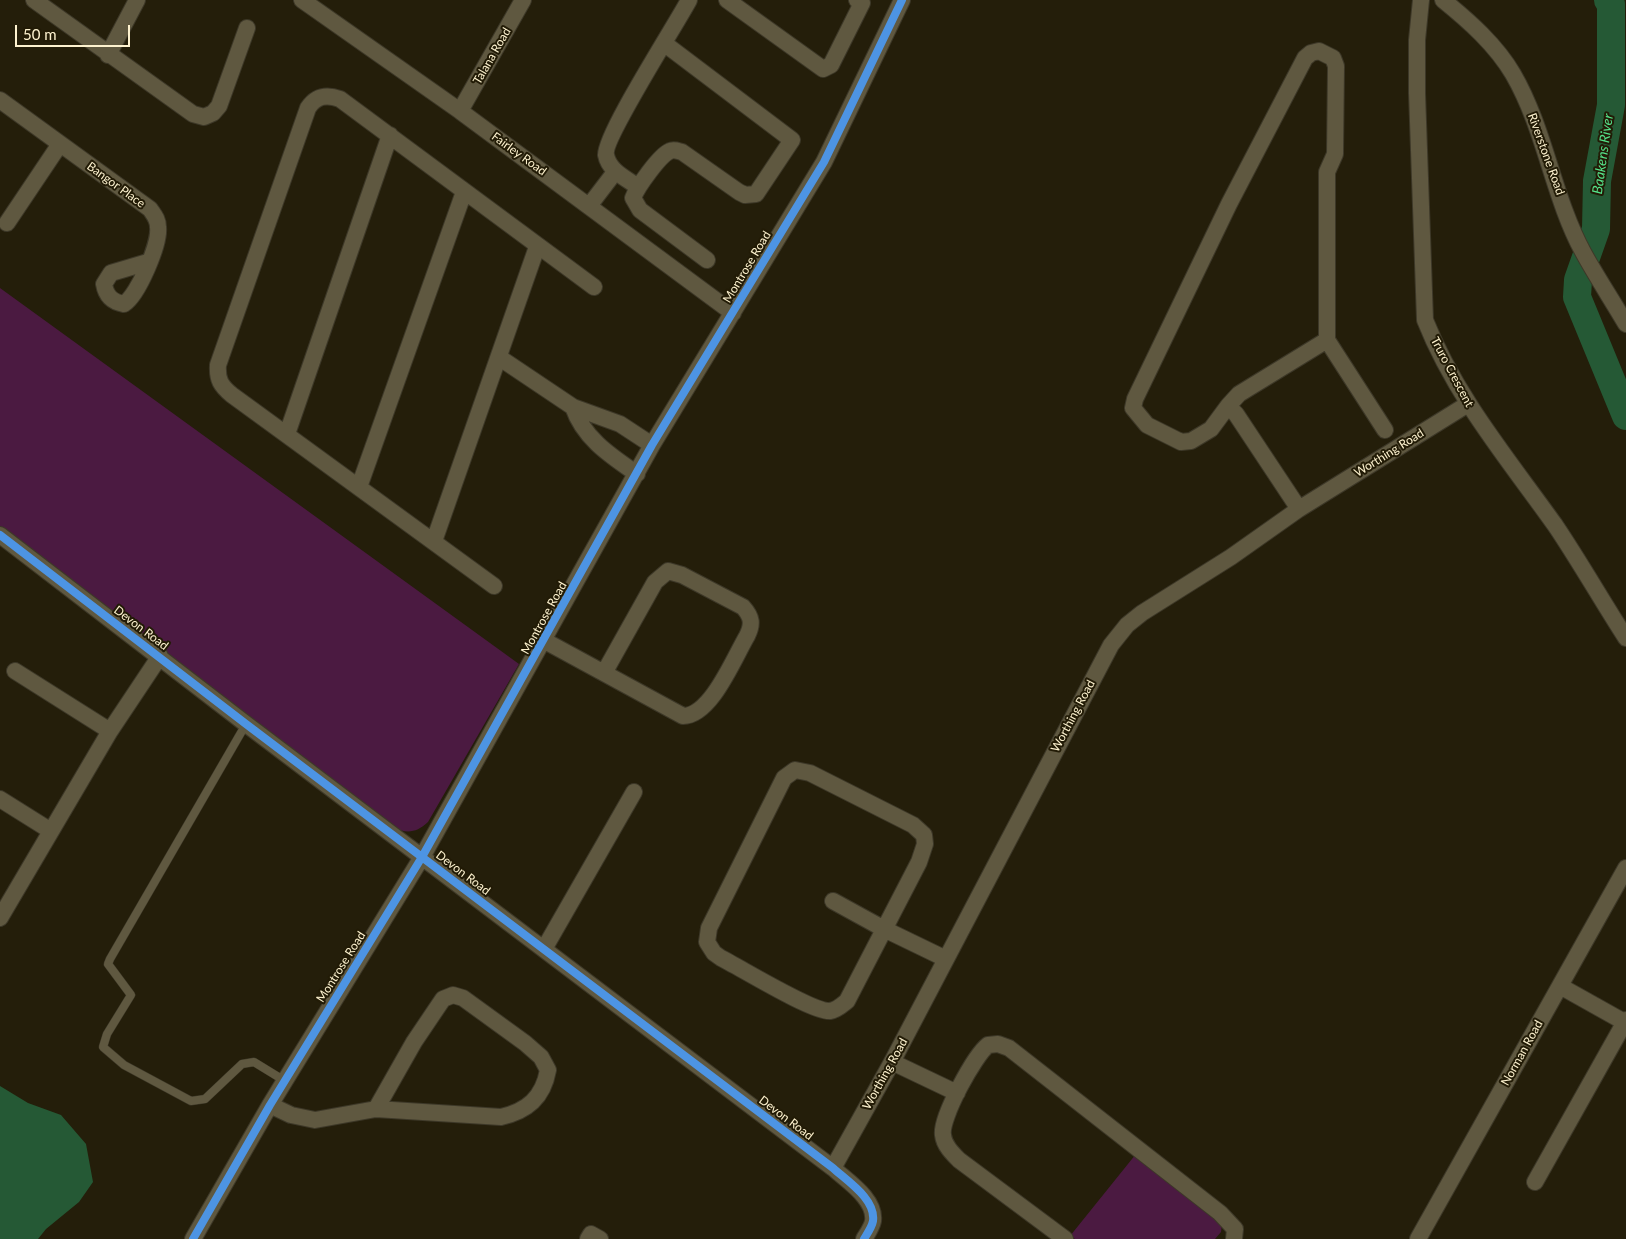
<!DOCTYPE html>
<html>
<head>
<meta charset="utf-8">
<style>
	body { margin:0 }
	#map { position:relative; width:1626px; height:1239px; overflow:hidden; background:#241e0a; font-family:Lato,sans-serif }
	canvas { display:block }
	.scale { position:absolute; left:15px; top:25px; width:115px; height:22px; box-sizing:border-box; border:2px solid #fdf2cf; border-top:0; padding-left:6px; font-size:15px; line-height:18px; white-space:nowrap; color:#fdf2cf; -webkit-text-stroke:4px #221b06; paint-order:stroke }
</style>
</head>
<body>
<div id="map">
<canvas width="1626" height="1239"></canvas>
<div class="scale">50 m</div>
</div>
<script>
const ctx = document.querySelector('canvas').getContext('2d');
ctx.lineJoin = 'round';
function paint(path, color) { ctx.fillStyle = color; ctx.fill(path, 'evenodd'); }
function stroke(path, color, width, dash) { ctx.strokeStyle = color; ctx.lineWidth = width; ctx.lineCap = dash ? 'butt' : 'round'; ctx.setLineDash(dash || []); ctx.stroke(path); }
function drawText(font, color, halo, rows, align = 'center') {
  ctx.font = font + ' Lato,sans-serif'; ctx.lineWidth = 4; ctx.setLineDash([]); ctx.textBaseline = 'middle'; ctx.strokeStyle = halo; ctx.fillStyle = color; for (const [text, x, y, turn = 0] of rows) {
    ctx.save(); ctx.translate(x, y); ctx.rotate((+turn || 0) * Math.PI / 180); ctx.textAlign = isNaN(turn) ? turn : align; if (halo) ctx.strokeText(text, 0, 0); ctx.fillText(text, 0, 0); ctx.restore();
  }
}
const green = new Path2D(`
	M0,288L519,664L428,822C416,833 407,834 392,827L0,527Z
	M1136,1154L1222,1224L1221,1232L1215,1239H1075L1070,1236Z`);
const water = new Path2D(`
	M0,1086L28,1103L61,1115L86,1144L93,1182L79,1202L46,1229L38,1239H0Z`);
const river = new Path2D(`
	M1608,0L1611,4V105L1597,181L1596,229L1578,280L1577,297L1626,416`);
const service = new Path2D(`
	M246,724L110,959L108,964L131,995L107,1034L103,1047L124,1065L191,1101L205,1099L242,1064L254,1062L285,1081`);
const minor = new Path2D(`
	M34,0L193,114L204,117L213,113L219,106L247,28
	M302,0L460,111L733,313
	M727,0L823,69L831,65L862,3L857,0
	M1421,0L1417,40V93L1425,320C1455,396 1508,459 1555,525C1580,562 1602,601 1626,638
	M1443,0C1469,21 1496,45 1513,74C1545,129 1553,197 1583,252C1596,276 1612,300 1626,324
	M665,44L792,140L756,194L745,195L739,192L682,152C678,151 674,149 670,151C660,155 637,187 633,198L640,210L707,260
	M108,55L137,0
	M0,100L150,209C154,215 158,219 158,227C160,244 138,295 124,304C112,302 106,296 104,284L111,273L148,262
	M460,111L523,0
	M638,187C626,178 609,171 606,155C603,138 677,23 689,0
	M589,206L615,172
	M7,223L60,144
	M500,358L573,407L620,424L652,445
	M1228,406L1211,429L1191,441L1181,442L1147,425L1133,408L1135,399L1229,204L1305,58L1311,53L1319,51L1333,58L1336,66L1335,154L1327,172V340L1385,430
	M573,407C584,439 611,456 637,474
	M287,434L390,135
	M359,487L464,192
	M1299,509L1236,414L1228,406L1239,394L1327,340
	M0,535L246,724L833,1168C847,1181 876,1199 873,1221C872,1227 867,1234 864,1239
	M434,541L537,247
	M494,586L232,395C221,386 217,380 218,365L308,108C316,96 326,94 340,99L594,287
	M545,641L683,716C711,716 734,658 747,636C753,624 752,617 743,607L682,575L668,571L655,582L604,673
	M15,671L110,731
	M795,770L810,773L913,825L924,835L925,844L919,862L847,1001C842,1005 837,1010 830,1011C812,1012 741,968 721,958L714,953L707,942L709,928L784,778Z
	M0,799L51,831
	M833,901L884,929L946,959
	M0,918L110,731L160,656
	M544,949L634,792
	M1560,986L1626,1023
	M892,1062L957,1093
	M270,1105L291,1115L315,1120L376,1109L501,1117C527,1111 543,1098 548,1070L541,1057L525,1043L463,998L453,995L443,999L414,1042L376,1109
	M833,1168L892,1062L1111,645L1127,625L1142,613L1231,557L1299,509L1468,404
	M1535,1182L1626,1020
	M193,1239L270,1105L422,857L652,445L824,162L902,0
	M588,1239L591,1234L600,1239
	M1065,1239L959,1160C952,1153 944,1145 943,1135C940,1118 975,1055 988,1045L998,1044L1009,1048L1220,1213L1235,1229L1234,1239
	M1418,1239L1626,868`);
const cycleway = new Path2D(`
	M0,535L246,724L833,1168C847,1181 876,1199 873,1221C872,1227 867,1234 864,1239
	M193,1239L270,1105L422,857L652,445L824,162L902,0`);
const streetNames = [
	["Talana Road",492,56,-60],
	["Fairley Road",519,154,36],
	["Riverstone Road",1546,154,70],
	["Bangor Place",116,185,36],
	["Montrose Road",747,267,-59],
	["Truro Crescent",1452,372,62],
	["Worthing Road",1389,453,-32],
	["Montrose Road",544,618,-61],
	["Devon Road",141,628,37],
	["Worthing Road",1073,716,-62],
	["Devon Road",463,873,37],
	["Montrose Road",341,967,-58],
	["Norman Road",1522,1053,-61],
	["Worthing Road",885,1074,-61],
	["Devon Road",786,1118,37]
];
const waterNames = [
	["Baakens River",1603,154,-82]
];
paint(green, '#4b1a41');
paint(water, '#255935');
stroke(river, '#255935', 28);
stroke(service, '#3d3828', 9);
stroke(minor, '#3d3828', 18);
stroke(service, '#5f5840', 8);
stroke(minor, '#5f5840', 16);
stroke(cycleway, '#4d94e3', 8);
drawText('12px', '#fdf2cf', '#221b06', streetNames);
drawText('italic 14px', '#55e38a', '#221b06', waterNames);
</script>
</body>
</html>
